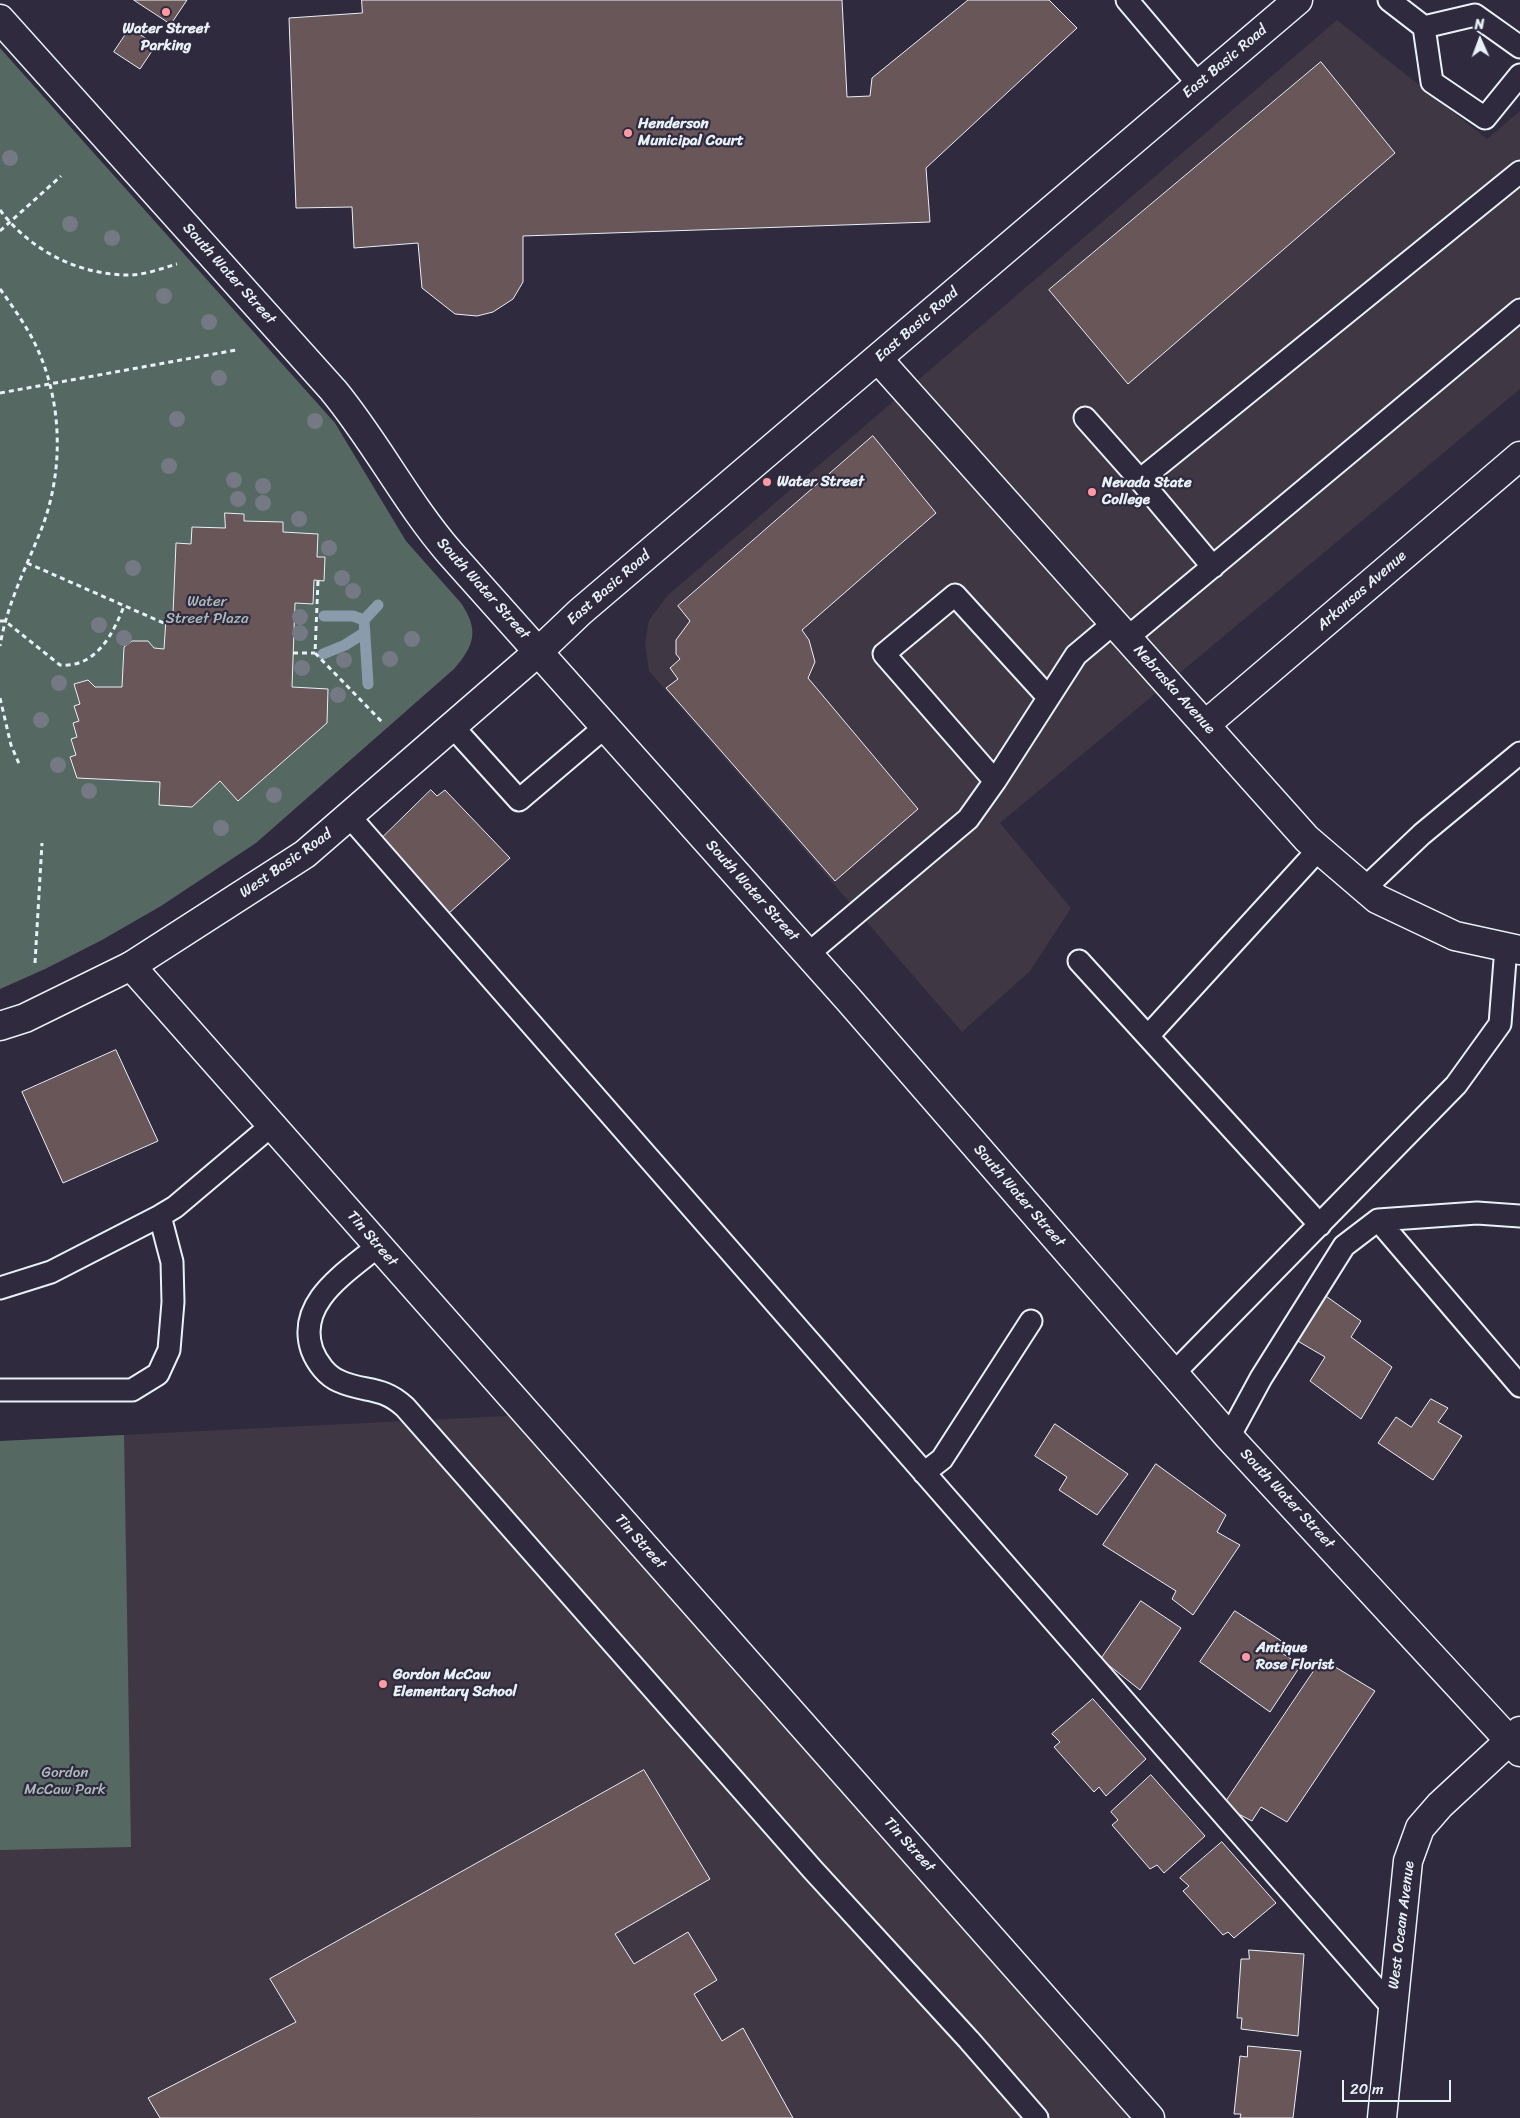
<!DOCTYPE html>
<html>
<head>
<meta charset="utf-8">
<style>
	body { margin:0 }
	#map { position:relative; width:1520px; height:2118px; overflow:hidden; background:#2f2a3d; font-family:Sriracha,sans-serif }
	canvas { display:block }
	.north { position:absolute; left:1455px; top:15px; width:50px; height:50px; -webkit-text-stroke:4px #2f2a3d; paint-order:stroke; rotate:358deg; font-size:14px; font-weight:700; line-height:20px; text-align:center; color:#e8f1f8 }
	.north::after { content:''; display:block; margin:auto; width:18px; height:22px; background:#e8f1f8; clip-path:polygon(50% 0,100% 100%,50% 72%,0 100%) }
	.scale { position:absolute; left:1342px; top:2080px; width:109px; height:22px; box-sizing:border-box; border:2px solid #e8f1f8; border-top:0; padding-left:6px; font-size:15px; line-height:18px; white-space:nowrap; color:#e8f1f8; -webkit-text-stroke:4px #2f2a3d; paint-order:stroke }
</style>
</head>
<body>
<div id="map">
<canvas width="1520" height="2118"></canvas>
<div class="north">N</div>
<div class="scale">20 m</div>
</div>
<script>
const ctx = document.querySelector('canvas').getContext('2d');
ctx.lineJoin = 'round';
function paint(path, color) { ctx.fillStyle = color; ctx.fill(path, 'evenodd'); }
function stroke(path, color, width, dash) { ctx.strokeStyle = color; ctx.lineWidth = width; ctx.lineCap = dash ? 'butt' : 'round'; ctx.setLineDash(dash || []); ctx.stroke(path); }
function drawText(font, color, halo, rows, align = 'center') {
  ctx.font = font + ' Sriracha,sans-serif'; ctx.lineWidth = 4.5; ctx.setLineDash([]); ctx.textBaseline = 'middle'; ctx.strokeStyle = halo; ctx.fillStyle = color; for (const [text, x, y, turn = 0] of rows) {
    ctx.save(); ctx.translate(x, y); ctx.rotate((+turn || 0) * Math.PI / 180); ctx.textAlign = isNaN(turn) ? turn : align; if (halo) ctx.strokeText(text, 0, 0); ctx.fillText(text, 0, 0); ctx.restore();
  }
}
const built = new Path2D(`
	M1337,20L1487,139L1520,111V389L1000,823L1071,908L1030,971L962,1032L649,671L645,643L649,620L668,595Z
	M528,1415L1150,2118H0V1441Z`);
const green = new Path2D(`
	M0,48L335,423L406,541L461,603C479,630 475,645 454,669L256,843L161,906L102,940L45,969L0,989Z
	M124,1435L131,1847L0,1850V1441Z`);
const stream = new Path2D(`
	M324,616H353L364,620
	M323,654L345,645L364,633
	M368,684L364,620L378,605`);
const building = new Path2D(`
	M134,0H187L171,24Z
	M362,0H842L847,97L870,96L872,78L968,0H1049L1077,28L926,168L930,222L523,236V282L513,299L493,312L477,316L455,314L422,288L418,243L354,248L352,207L296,208L289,18L362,13Z
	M130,28L156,45L140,69L114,52Z
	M1321,62L1395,153L1128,384L1049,290Z
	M873,436L936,513L802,630L809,640L815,662L808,678L918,809L835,881L666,688L678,679L670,668L680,659L676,654V640L690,621L678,606Z
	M225,513L244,514V521L283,522V532L318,534L317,557H325L324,581L314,580L313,604L295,603L292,687L328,689L327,723L238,801L220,781L192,807L159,805L160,782L77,778L70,757L76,755L71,739L77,737L73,723L79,721L74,706L80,704L74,684L88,680L95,687H122L124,647L132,641H148L154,648L164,649L166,619L173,614L176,543L191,544L192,527L225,528Z
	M431,790L437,796L445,790L510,858L448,914L381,839Z
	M116,1050L158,1141L63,1183L22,1092Z
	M1323,1294L1361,1321L1351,1337L1392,1367L1361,1419L1310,1381L1325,1357L1296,1340Z
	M1431,1399L1448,1408L1438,1422L1462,1436L1433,1480L1378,1443L1396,1417L1411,1427Z
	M1055,1424L1128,1474L1097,1515L1059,1490L1067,1477L1035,1456Z
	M1156,1464L1226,1515L1217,1532L1240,1545L1193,1615L1172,1599L1176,1591L1103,1545Z
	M1141,1601L1181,1628L1140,1690L1101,1659Z
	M1235,1611L1286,1644L1280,1652L1301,1665L1270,1712L1200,1662Z
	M1322,1659L1375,1691L1287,1822L1261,1807L1252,1821L1223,1806Z
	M1093,1699L1146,1759L1106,1796L1099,1787L1094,1792L1054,1747L1060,1742L1052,1734Z
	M644,1770L710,1879L615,1934L634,1964L688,1932L717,1980L694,1994L722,2041L743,2028L793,2118H160L148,2098L296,2022L270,1979Z
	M1151,1775L1205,1836L1164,1873L1157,1865L1150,1869L1112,1825L1118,1820L1111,1812Z
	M1222,1842L1276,1903L1234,1938L1228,1932L1223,1935L1183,1891L1189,1886L1180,1878Z
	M1249,1950L1304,1954L1298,2036L1241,2029L1242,2018H1237L1241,1959H1249Z
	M1248,2046L1301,2051L1293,2118H1240L1241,2114H1234L1240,2056L1247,2057Z`);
const path = new Path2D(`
	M0,210C29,249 75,273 124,275C142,276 160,269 177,264
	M0,231L61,176
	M0,289C11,304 22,320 31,336C62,393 65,465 43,525C27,566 7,603 0,646
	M0,393L236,350
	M27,563L166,624
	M318,581L315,653L382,722
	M0,621H5L60,665C96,668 113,634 124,606
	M293,653H315
	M0,698L11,745L20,766
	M35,963L42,843`);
const service = new Path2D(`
	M1127,0L1199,85
	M1389,0L1424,27L1432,82L1485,118L1520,75
	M1424,27L1475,15L1520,47
	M1085,418L1140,480
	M1213,567L1140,480L1520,172
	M1127,638L1520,310
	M453,727L519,800L605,727
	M995,781L884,654L955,595L1048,697
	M350,817L1393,2008
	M1365,888L1422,834L1520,753
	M808,954L968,819L995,781L1076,655L1114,623
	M1079,961L1320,1225
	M1148,1036L1319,849
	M1520,1216L1477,1213L1378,1220L1520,1386
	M378,1246C346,1273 296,1302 312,1350C317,1363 327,1376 339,1381C365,1393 381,1385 405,1407L813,1870L969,2040L1037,2118
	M0,1288L51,1272L160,1216L175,1207L272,1125
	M1174,1373L1456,1085L1500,1024L1506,947
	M0,1390H132L158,1374L169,1350L173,1302L172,1262L160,1216
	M1229,1437L1261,1378L1344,1246L1378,1220
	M924,1473L942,1459L1031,1321`);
const minor = new Path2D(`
	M878,359L1307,839L1377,899L1455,936L1520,950
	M1205,725L1520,456
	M131,966L1150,2118
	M1382,2118L1408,1861L1420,1828L1440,1805L1520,1731`);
const tertiary = new Path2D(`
	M0,1026L25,1018L131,966L305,854L538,652L580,612L1298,0`);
const secondary = new Path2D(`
	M0,19L333,390C376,442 406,502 450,553L849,1000L1229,1437L1520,1752`);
const trees = [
	[10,158],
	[70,224],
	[112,238],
	[164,296],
	[209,322],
	[219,378],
	[177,419],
	[315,421],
	[169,466],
	[234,480],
	[263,486],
	[238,499],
	[263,503],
	[299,519],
	[329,548],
	[133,568],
	[342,578],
	[353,591],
	[300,617],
	[99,625],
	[300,633],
	[124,638],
	[412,639],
	[390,659],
	[344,660],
	[302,668],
	[59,683],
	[338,695],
	[41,720],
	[58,765],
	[89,791],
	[274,795],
	[221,828]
];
const markers = [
	[166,12,5,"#ff9aa2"],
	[628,133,5,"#ff9aa2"],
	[767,482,5,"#ff9aa2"],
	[1092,492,5,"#ff9aa2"],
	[1246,1657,5,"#ff9aa2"],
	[383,1684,5,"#ff9aa2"]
];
const poiNames = [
	["Water Street",166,29,"center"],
	["Parking",166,46,"center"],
	["Henderson",638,124],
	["Municipal Court",638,141],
	["Water Street",777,482],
	["Nevada State",1102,483],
	["College",1102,500],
	["Antique",1256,1648],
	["Rose Florist",1256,1665],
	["Gordon McCaw",393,1675],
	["Elementary School",393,1692]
];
const streetNames = [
	["East Basic Road",1225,62,-40],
	["South Water Street",229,274,48],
	["East Basic Road",917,325,-41],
	["East Basic Road",609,588,-41],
	["South Water Street",483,589,48],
	["Arkansas Avenue",1362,591,-41],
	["Nebraska Avenue",1174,690,48],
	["West Basic Road",286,864,-35],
	["South Water Street",752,891,48],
	["South Water Street",1019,1196,49],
	["Tin Street",372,1239,49],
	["South Water Street",1287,1499,47],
	["Tin Street",640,1542,48],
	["Tin Street",909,1845,48],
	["West Ocean Avenue",1402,1925,-83]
];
const parkNames = [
	["Water",207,602],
	["Street Plaza",207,619],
	["Gordon",65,1773],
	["McCaw Park",65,1790]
];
paint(built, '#403745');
paint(green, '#556862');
stroke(stream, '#8a9cab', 11);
paint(building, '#695658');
stroke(building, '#e8f1f8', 1);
stroke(service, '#e8f1f8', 25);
stroke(minor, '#e8f1f8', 31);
stroke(tertiary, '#e8f1f8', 31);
stroke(secondary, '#e8f1f8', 31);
stroke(path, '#e8f1f8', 3, [5, 4]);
stroke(service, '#2f2a3d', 21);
stroke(minor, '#2f2a3d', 28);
stroke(tertiary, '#2f2a3d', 28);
stroke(secondary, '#2f2a3d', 28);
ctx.fillStyle = '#747983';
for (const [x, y] of trees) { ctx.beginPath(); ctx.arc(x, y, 8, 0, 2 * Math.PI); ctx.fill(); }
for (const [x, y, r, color] of markers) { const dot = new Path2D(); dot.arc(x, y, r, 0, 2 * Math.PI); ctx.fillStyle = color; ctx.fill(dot); stroke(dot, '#2f2a3d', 2); }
drawText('bold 15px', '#e8f1f8', '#2f2a3d', poiNames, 'left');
drawText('15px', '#e8f1f8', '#2f2a3d', streetNames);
drawText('15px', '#adbabc', '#2f2a3d', parkNames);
</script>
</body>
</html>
